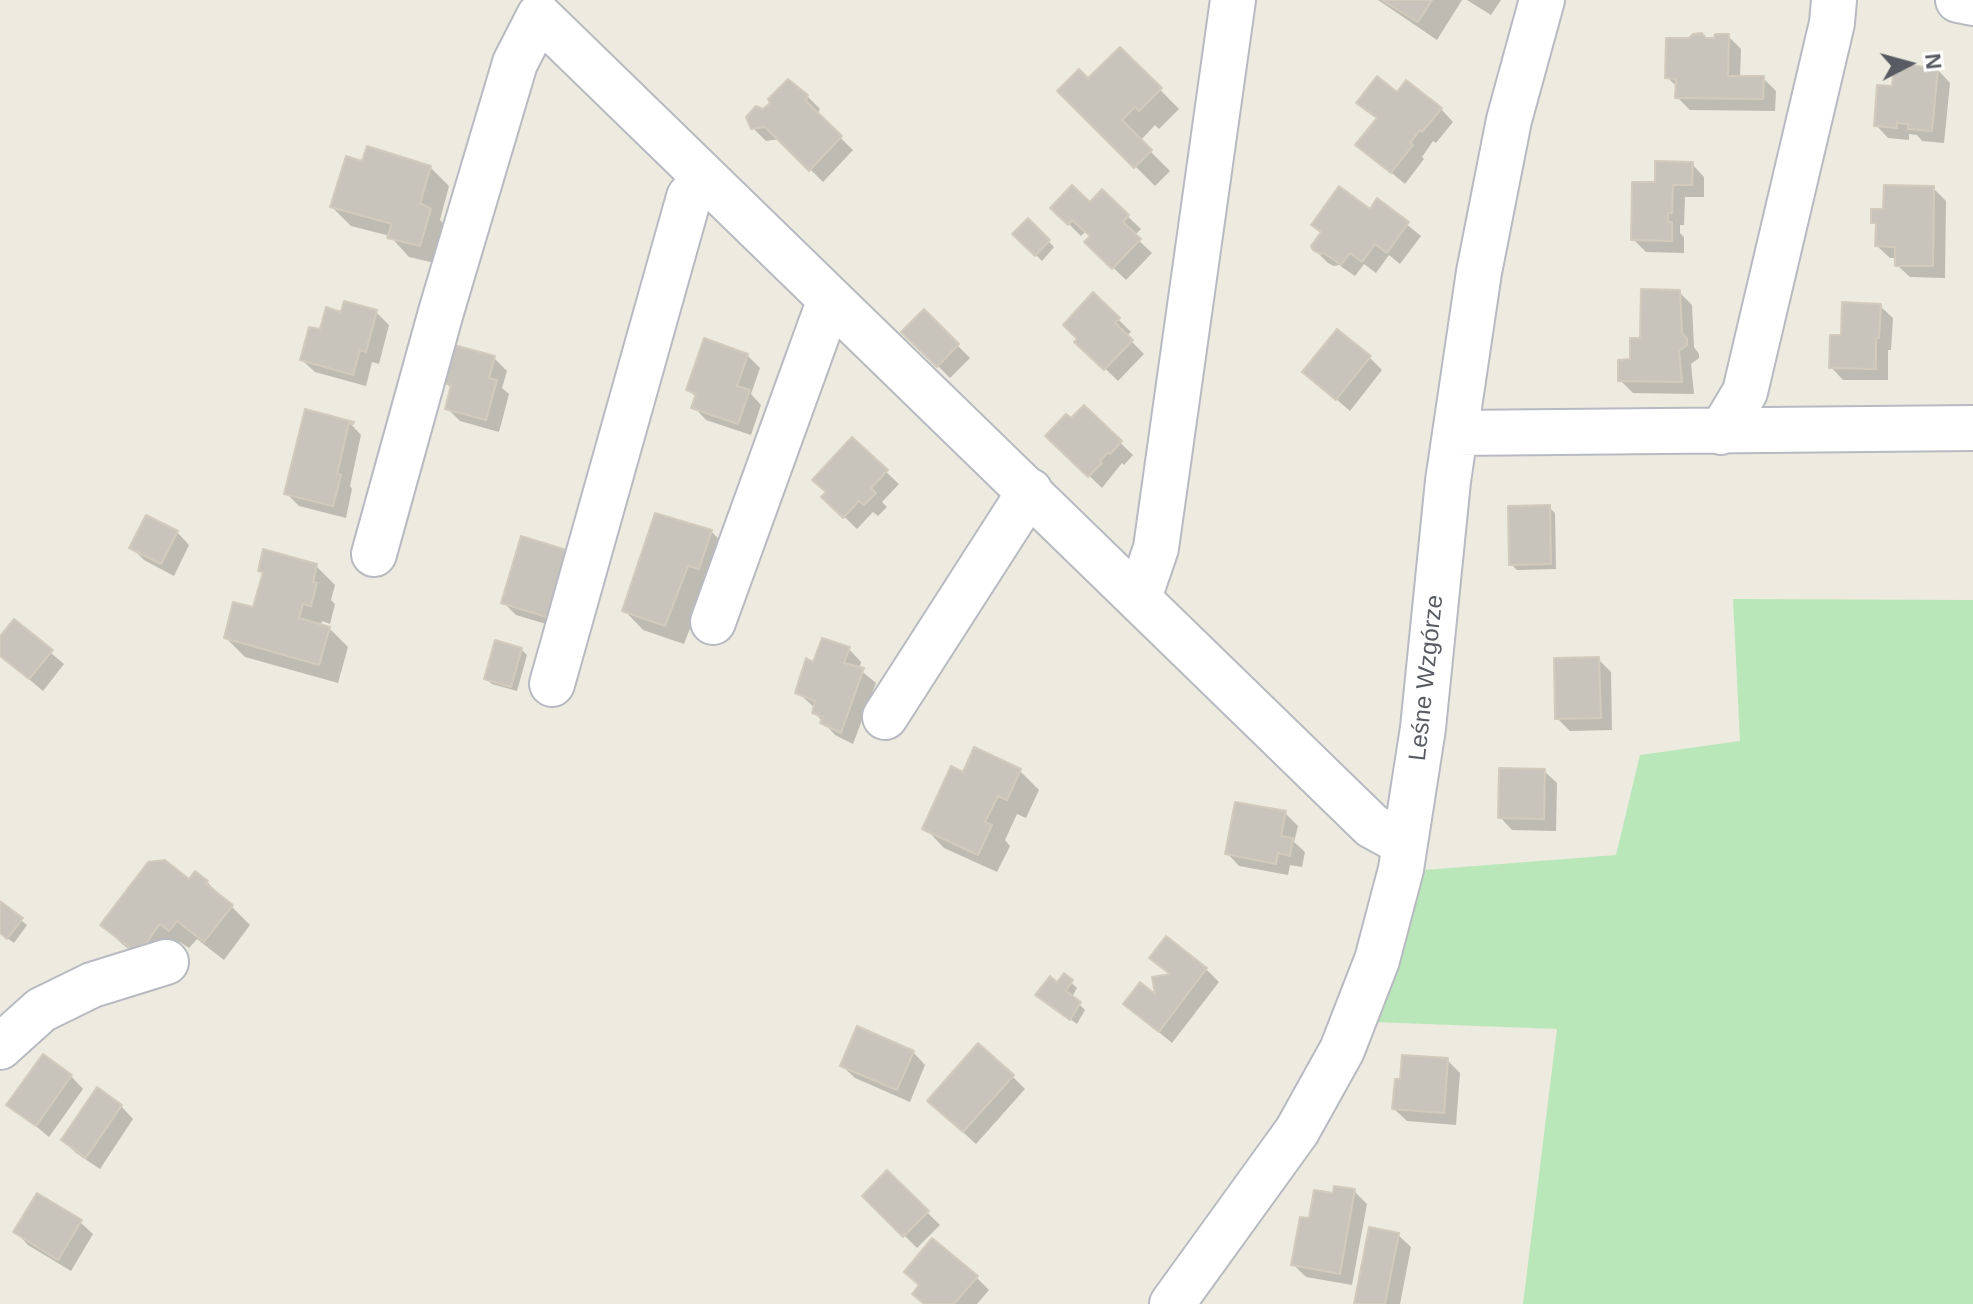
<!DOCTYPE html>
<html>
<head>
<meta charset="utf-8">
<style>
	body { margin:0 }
	#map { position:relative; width:1973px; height:1304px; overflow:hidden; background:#edeadf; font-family:Arial,sans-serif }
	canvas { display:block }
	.north { position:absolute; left:1869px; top:24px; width:80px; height:80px; -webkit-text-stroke:6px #fff; paint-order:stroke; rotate:84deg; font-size:22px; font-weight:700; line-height:32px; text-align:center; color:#585c62 }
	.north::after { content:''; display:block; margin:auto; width:28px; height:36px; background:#585c62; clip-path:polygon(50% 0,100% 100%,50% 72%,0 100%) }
</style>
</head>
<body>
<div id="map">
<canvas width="1973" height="1304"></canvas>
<div class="north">N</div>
</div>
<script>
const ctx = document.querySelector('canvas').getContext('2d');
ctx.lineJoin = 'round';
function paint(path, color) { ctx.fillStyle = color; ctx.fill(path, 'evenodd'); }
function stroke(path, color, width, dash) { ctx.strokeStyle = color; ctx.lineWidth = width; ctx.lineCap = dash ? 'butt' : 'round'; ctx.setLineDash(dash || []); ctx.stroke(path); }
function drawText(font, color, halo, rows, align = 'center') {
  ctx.font = font + ' Arial,sans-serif'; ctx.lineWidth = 8; ctx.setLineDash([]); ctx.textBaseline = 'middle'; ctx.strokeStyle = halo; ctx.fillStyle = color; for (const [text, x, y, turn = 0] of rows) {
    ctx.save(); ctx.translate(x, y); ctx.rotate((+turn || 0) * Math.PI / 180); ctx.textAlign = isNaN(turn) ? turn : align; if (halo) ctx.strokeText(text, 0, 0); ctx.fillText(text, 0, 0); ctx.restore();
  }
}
const green = new Path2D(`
	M1733,599L1973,600V1304H1523L1557,1029L1373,1022L1424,870L1616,855L1640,755L1740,741Z`);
const shadow = new Path2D(`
	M1378,0H1462L1437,40Z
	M1467,0H1501L1491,15Z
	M1728,36L1741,49L1740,78H1763L1776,91L1775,111L1690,110L1677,97V87L1667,77L1689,40Z
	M1120,49L1179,109L1159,129L1155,125L1140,141L1170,171L1155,186L1060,91L1088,81Z
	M1938,70L1950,83L1944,143L1922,141L1917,135L1909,134V140L1888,138L1876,125L1894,88Z
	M1397,94L1441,109L1453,122L1436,143L1433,141L1422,157L1424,159L1405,184L1358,145L1378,120L1359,102Z
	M807,96L820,109L817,115L853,150L823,182L780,139L766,141L753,128L763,112L773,104Z
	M363,163L430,167L449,186L440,220L449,230L439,264L409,257L390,236L351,226L332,207Z
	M1692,164L1704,177V197H1685L1684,225H1680V233L1684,237V253L1646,252L1633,239L1657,184Z
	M1933,188L1946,201L1945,278L1910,277L1897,265V258H1890L1877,246L1878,226L1873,222L1885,211Z
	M1102,192L1141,229L1134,236L1152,253L1126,280L1087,242L1092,237L1086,231L1081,236L1053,208L1090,205Z
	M1378,201L1421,236L1400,264L1389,255L1376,273L1364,264L1355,276L1339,265L1334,266L1328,263L1314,249L1322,233L1313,224L1370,212Z
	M1028,221L1054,247L1042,261L1015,234Z
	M1679,292L1692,305L1694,347L1699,354V358L1691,364L1694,394L1633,393L1620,380L1642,340Z
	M1093,295L1131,332L1126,336L1144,354L1118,381L1077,341Z
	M1880,306L1893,318L1891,350H1888V380H1843L1831,367L1843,337Z
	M376,312L389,325L379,364L372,362L366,386L315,372L302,360L321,332L342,314Z
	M924,312L970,358L950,378L904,332Z
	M747,355L760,368L751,394L761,405L751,435L706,420L694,407L697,398L688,390Z
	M494,358L507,371L502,388L509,394L499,432L460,421L447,408L452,389L446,383Z
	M1370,358L1382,370L1350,411L1305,372Z
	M1084,408L1133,455L1124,465L1122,463L1102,488L1048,436L1071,421Z
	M349,422L361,435L350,486L352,489L346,518L299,506L287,494Z
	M852,440L899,484L882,502L887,507L878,516L873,512L857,529L824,497Z
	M1549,507L1555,513L1556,569L1517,570L1511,564Z
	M711,531L730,551L707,584L684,644L643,630L624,610Z
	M177,532L189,545L174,576L144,560L132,548Z
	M572,554L566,630L516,615L503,602Z
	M316,566L335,585L331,600L335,604L330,624L322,621L321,626L329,628L348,647L338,683L245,657L226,638L255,610L264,575L260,570Z
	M14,622L64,664L43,691L0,655V639Z
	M521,649L527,655L517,691L492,684L486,679Z
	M849,649L861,662L859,669L876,683L853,744L835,735L814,712L815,708L797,692L814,664Z
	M1598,659L1611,672L1612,730L1570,731L1557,718Z
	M1020,771L1039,790L1026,818L1017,814L1005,840L1010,846L997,872L944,848L925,828L964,774Z
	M1544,771L1557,783L1556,831L1512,830L1500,817Z
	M1285,813L1298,826L1294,842L1305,852L1302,867L1290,865L1288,875L1239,866L1227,853Z
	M190,881L207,882L250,925L224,960L197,939L189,948L180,942L158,971L122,944L103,925Z
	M0,904L27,925L14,943L0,933Z
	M1151,958L1206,969L1219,982L1172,1043L1125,1004L1157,998L1171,976Z
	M1064,976L1077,988L1072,997L1085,1010L1077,1024L1043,1000Z
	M913,1052L925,1065L910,1102L855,1078L842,1066Z
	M1447,1060L1460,1073L1456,1125L1407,1121L1394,1109Z
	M71,1076L83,1089L49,1137L9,1104Z
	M1012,1076L1025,1089L976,1144L943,1114Z
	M121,1106L133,1119L100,1169L76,1153L63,1140Z
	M887,1173L940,1225L917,1248L865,1196Z
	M1354,1191L1367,1204L1352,1285L1306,1277L1293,1264L1311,1220L1335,1196Z
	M80,1222L93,1234L71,1271L28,1245L16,1232Z
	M1398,1235L1411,1247L1400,1304H1356Z
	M976,1277L989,1290L977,1304H925Z`);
const building = new Path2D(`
	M1382,0H1432L1418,22Z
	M1702,33L1706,38H1714L1715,34H1729L1728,76H1764L1763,99L1675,98L1676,79L1665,78L1666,38H1689L1693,34Z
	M1120,47L1162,88L1139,111L1135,107L1122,120L1152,150L1134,168L1057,91L1079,69L1088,78Z
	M1894,64L1938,68L1932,131L1908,129V124L1897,123V128L1874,126L1877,85L1892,86Z
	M1377,76L1397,92L1406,80L1442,108L1422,132L1420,130L1410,143L1413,145L1391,173L1355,145L1377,118L1356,103Z
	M788,79L808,95L806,101L842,136L809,171L765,127L751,129L746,117L756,106L763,109L770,103L768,99Z
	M367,146L431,166L420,203L431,209L420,246L387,238L392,224L330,207L346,156L362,161Z
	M1655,161L1693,162L1692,185H1673L1672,213H1668V222H1672V241L1631,240L1632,182H1655Z
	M1072,185L1090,202L1102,189L1129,215L1123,222L1141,239L1112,269L1084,242L1090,236L1072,220L1068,225L1050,208Z
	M1884,185L1934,186L1933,266H1895V247L1875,246L1876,223H1871V209H1883Z
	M1339,186L1370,209L1377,198L1409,222L1387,253L1375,244L1362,262L1350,253L1341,265L1324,253L1320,254L1313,250L1311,246L1321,232L1311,225Z
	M1028,218L1050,240L1035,256L1012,234Z
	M1641,289L1680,290L1682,333L1687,339V345L1679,351L1682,382L1618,381V360L1630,359V338H1640Z
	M1093,292L1120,318L1115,323L1133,340L1104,370L1074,342L1077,339L1063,325Z
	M344,301L377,310L366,352L360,350L353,375L300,360L309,327L320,329L326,307L341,312Z
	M1842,302L1881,304L1879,338H1876V369L1829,368L1830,335H1841Z
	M924,309L959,344L937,367L901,332Z
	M1337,329L1371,356L1336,400L1302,372Z
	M704,338L748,354L737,386L750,390L738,424L691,408L696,394L686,390Z
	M454,345L495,356L489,378L497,380L486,420L445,409L451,385L444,383Z
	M1084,405L1122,441L1110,454L1108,452L1100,461L1102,463L1088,477L1045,436L1066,414L1071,418Z
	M305,409L354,422L353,424L349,423L337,474L341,475L333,506L284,494Z
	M852,437L888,470L871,488L876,493L864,505L859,501L843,518L821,497L826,492L812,480Z
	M1550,505L1551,564L1509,565L1508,506Z
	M655,513L712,530L699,569L688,566L665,626L622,611Z
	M146,515L178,531L161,564L129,548Z
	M521,536L573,552L553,619L501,603Z
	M263,549L317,564L313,582L317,583L311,606L303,604L299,618L330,627L319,665L224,638L233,602L253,607L263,572L258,571Z
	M14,619L53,650L29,679L0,656V636Z
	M822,638L850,647L844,663L864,668L841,733L820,723L823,717L812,713L815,701L795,693L806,658L813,662Z
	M495,640L522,648L511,687L484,679Z
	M1599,657L1601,718L1555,719L1554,658Z
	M974,747L1021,769L1007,800L998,796L985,822L992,825L978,855L922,829L951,766L963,772Z
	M1499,768L1545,769L1544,819L1498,818Z
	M1235,802L1286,811L1281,836L1293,838L1290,856L1278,853L1276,864L1225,854Z
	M165,860L189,879L195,871L208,881L206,884L233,905L204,942L177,921L169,931L160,924L138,954L100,925L148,862Z
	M0,901L23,918L7,939L0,933Z
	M1166,936L1207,968L1159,1032L1123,1004L1140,982L1155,994L1152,977L1170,974L1149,958Z
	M1064,973L1073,980L1066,991L1081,1002L1070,1020L1035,995L1050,976L1057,982Z
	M857,1026L914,1051L897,1090L840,1066Z
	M978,1043L1014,1075L963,1132L927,1101Z
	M43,1054L72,1075L36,1126L6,1105Z
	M1402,1055L1448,1058L1444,1113L1392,1109L1395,1079H1400Z
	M97,1087L122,1105L86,1158L61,1140Z
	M887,1170L929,1211L903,1237L862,1196Z
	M1334,1186L1355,1189L1340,1274L1291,1265L1300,1217L1309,1218L1314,1190L1333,1193Z
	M37,1193L82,1220L58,1260L13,1232Z
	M1369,1227L1399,1233L1385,1304H1354Z
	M932,1238L978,1276L954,1304H924L912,1294L919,1285L904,1272Z`);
const minor = new Path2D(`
	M1958,0L1973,3
	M1721,432L1745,392L1832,23L1834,0
	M1455,433L1973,428
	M374,554L441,312L515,63L539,16L1372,826L1405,844
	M1139,598L1156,548L1233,0
	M713,622L830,299
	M552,684L689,197L704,178
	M885,717L1030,491
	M0,1047L41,1010L92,985L166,962
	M1172,1304L1297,1131L1342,1050L1377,960L1401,869L1423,728L1448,481L1479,272L1509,120L1542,0`);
const streetNames = [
	["Leśne Wzgórze",1427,678,-84]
];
paint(green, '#b9e7ba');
paint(shadow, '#0003');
paint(building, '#c8c4bc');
stroke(building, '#d2cbbd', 2);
stroke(minor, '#b7bac0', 48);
stroke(minor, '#fff', 44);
drawText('24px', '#585c62', '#fff', streetNames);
</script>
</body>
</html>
